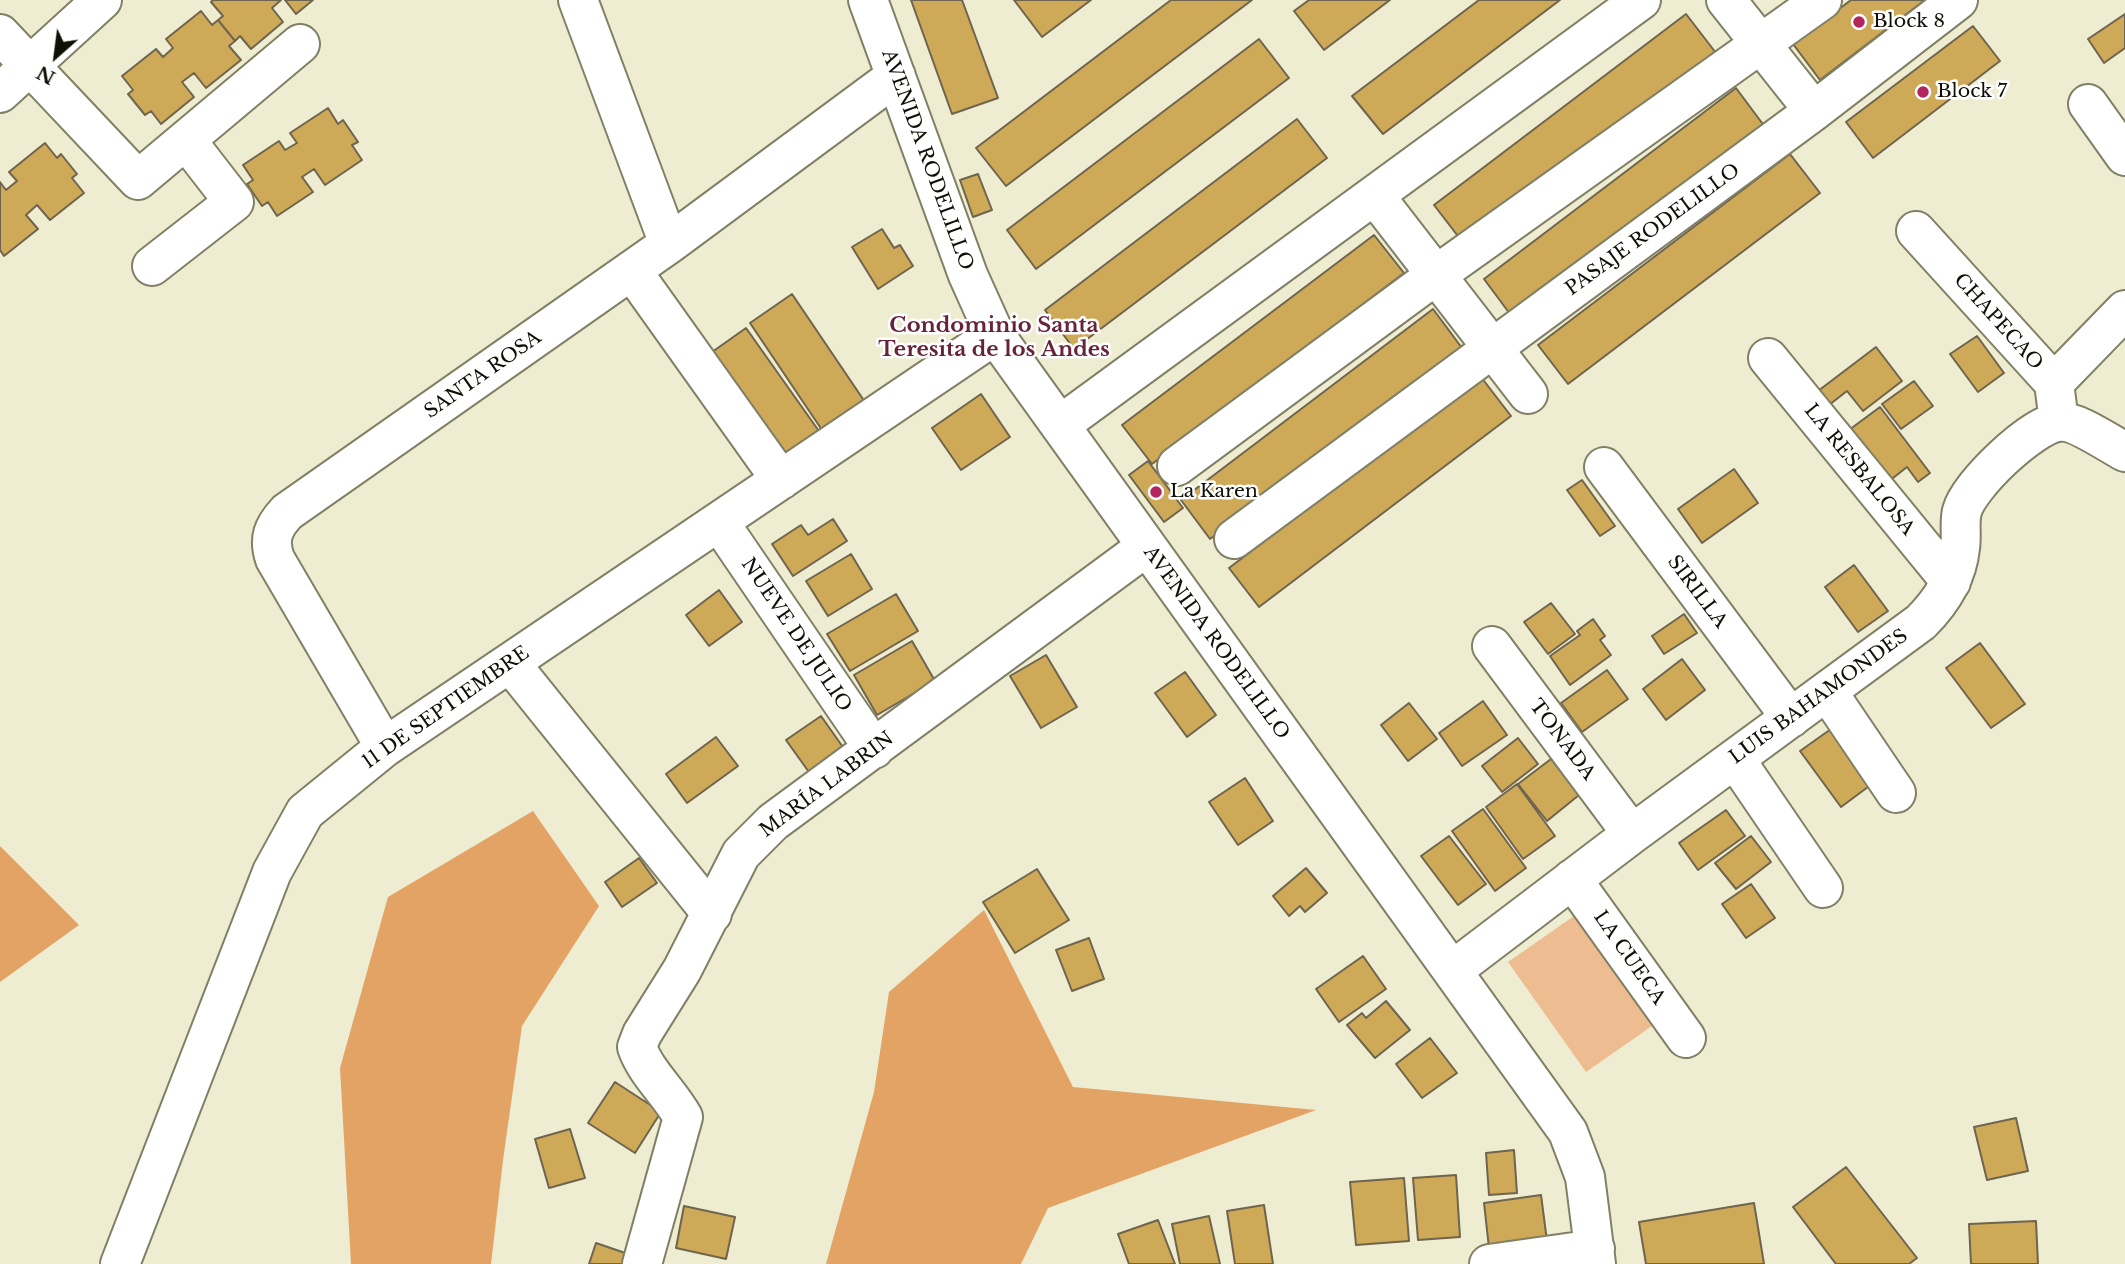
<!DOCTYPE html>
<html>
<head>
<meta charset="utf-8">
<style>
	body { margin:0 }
	#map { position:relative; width:2125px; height:1264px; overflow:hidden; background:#eeedd1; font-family:"Libre Baskerville",serif }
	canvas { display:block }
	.north { position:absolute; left:21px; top:21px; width:70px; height:70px; -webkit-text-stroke:5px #fff; paint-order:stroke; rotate:208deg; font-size:19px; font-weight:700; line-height:28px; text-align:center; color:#100f06 }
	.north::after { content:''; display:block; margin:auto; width:24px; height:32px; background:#100f06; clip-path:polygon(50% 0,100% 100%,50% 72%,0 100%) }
</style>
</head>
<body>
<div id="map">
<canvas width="2125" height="1264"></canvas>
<div class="north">N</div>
</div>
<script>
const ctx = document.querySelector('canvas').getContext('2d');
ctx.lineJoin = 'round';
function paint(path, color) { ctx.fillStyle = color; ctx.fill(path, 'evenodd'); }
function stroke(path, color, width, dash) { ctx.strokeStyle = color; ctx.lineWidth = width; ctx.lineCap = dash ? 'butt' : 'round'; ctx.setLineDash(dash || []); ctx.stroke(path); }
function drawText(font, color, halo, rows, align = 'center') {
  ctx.font = font + ' "Libre Baskerville",serif'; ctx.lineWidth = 5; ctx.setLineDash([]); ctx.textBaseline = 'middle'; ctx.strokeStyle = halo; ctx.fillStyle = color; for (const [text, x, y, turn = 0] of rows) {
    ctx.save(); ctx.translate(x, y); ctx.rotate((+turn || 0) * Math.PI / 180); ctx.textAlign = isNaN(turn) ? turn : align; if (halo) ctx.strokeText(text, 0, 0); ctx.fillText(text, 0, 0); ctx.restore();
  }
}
const green = new Path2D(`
	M1574,916L1652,1026L1586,1072L1508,962Z`);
const forest = new Path2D(`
	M533,811L599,906L522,1026L503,1160L491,1264H351L340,1068L388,897Z
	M0,846L79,925L0,982Z
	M984,910L1073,1087L1316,1110L1048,1208L1021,1264H826L874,1092L889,992Z`);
const building = new Path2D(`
	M213,0H281L272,8L283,22L251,49L240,36L235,41L218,20L223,16L211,2Z
	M285,0H313L296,14Z
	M911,0H962L998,98L952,114Z
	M1014,0H1091L1042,37Z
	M1171,0H1252L1006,186L976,148Z
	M1309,0H1390L1324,50L1294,11Z
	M1479,0H1560L1383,134L1352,96Z
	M1851,0H1925L1820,80L1793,44Z
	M201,11L212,25L218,20L235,41L229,46L241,60L206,88L194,73L182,82L194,97L161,124L151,111L145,115L128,94L133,90L122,76L156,49L163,57L173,48L166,39Z
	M1686,14L1716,53L1464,244L1434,205Z
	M2125,14V48L2104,63L2088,39Z
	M1973,26L2000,61L1873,158L1846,122Z
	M1259,39L1289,78L1036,269L1007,230Z
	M1736,88L1765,127L1513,318L1484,279Z
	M328,108L338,124L343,120L358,142L352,145L362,160L325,185L314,169L302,177L313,192L277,216L268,202L262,206L247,184L253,180L243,165L279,141L285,150L297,143L290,133Z
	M1297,119L1327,158L1074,349L1045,310Z
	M45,143L57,158L61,154L77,174L72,178L84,193L50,220L37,205L26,215L38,229L4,256L0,250V182L6,190L17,181L9,172Z
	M1790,154L1820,193L1568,384L1538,345Z
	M978,174L992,210L973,217L960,180Z
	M882,229L894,248L900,245L913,266L878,289L852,247Z
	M1374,235L1404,273L1152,464L1122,425Z
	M792,294L865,402L822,430L750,323Z
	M1433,309L1462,348L1210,539L1181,500Z
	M746,328L821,434L779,463L705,357Z
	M1977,336L2004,373L1978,392L1950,354Z
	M1876,347L1902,381L1863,411L1847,391L1829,405L1818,391Z
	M1481,377L1511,416L1259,607L1229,568Z
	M1914,381L1933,406L1901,429L1882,404Z
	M981,394L1010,437L961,470L932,428Z
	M1880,407L1930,473L1918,482L1907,467L1888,482L1849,430Z
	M1148,461L1183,508L1164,522L1129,475Z
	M1734,469L1758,503L1702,543L1678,509Z
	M1582,480L1615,526L1600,536L1567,490Z
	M833,519L847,541L793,576L772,544L801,525L808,535Z
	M851,554L872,589L828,616L806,581Z
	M1854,565L1888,611L1858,632L1825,587Z
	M719,590L742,622L709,646L686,615Z
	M896,594L918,631L850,671L827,634Z
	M1551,603L1575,634L1548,654L1524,622Z
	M1684,614L1697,633L1664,654L1652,636Z
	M1593,619L1605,636L1600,640L1611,655L1570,685L1550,656L1580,635L1577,631Z
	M912,641L935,681L877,715L854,675Z
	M1980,643L2025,704L1991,728L1946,668Z
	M1046,655L1077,707L1041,728L1010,676Z
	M1682,659L1705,690L1666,720L1643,689Z
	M1607,670L1628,699L1582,732L1561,703Z
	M1185,672L1216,715L1187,737L1155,693Z
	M1483,701L1507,735L1462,766L1439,733Z
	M1409,703L1437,739L1408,761L1381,725Z
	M821,716L845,750L811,775L786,740Z
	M1831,729L1872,784L1841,807L1800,751Z
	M716,737L738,766L687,803L666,774Z
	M1518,738L1538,764L1502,792L1482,766Z
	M1551,759L1579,795L1547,821L1518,784Z
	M1245,778L1273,821L1238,845L1209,802Z
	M1517,784L1555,836L1523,859L1486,807Z
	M1483,809L1526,868L1495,891L1452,831Z
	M1726,810L1745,836L1698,870L1679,843Z
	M1449,836L1486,884L1458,905L1421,856Z
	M1751,836L1771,862L1736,889L1715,863Z
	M639,858L657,883L622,907L605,882Z
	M1306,868L1327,893L1305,912L1300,906L1289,916L1273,896Z
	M1037,869L1069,920L1015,953L983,902Z
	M1751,884L1775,918L1746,938L1722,904Z
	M1089,938L1104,979L1072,991L1056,950Z
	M1363,956L1386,989L1339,1022L1316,989Z
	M1386,1001L1410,1030L1375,1058L1347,1025L1362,1013L1366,1018Z
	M1430,1038L1457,1073L1422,1098L1396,1064Z
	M615,1082L661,1112L635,1153L588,1123Z
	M2016,1118L2028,1171L1987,1180L1974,1127Z
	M570,1129L585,1178L549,1188L535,1139Z
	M1514,1150L1517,1193L1489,1195L1486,1153Z
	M1846,1167L1917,1258L1909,1264H1836L1793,1207Z
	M1456,1175L1460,1237L1418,1240L1413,1178Z
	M1404,1178L1409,1241L1356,1245L1350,1182Z
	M1541,1195L1547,1241L1489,1248L1484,1203Z
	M1754,1203L1764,1264H1646L1639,1222Z
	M1264,1205L1273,1264H1235L1227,1211Z
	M684,1206L735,1217L726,1259L676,1248Z
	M1209,1216L1220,1264H1180L1172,1224Z
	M1158,1220L1175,1264H1129L1118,1234Z
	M2036,1221L2038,1264H1971L1969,1224Z
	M596,1243L631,1255L628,1264H589Z`);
const minor = new Path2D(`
	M578,0L669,244
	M868,0L968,275L995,335L1568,1132L1585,1177L1596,1264
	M1726,0L1814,111
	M0,34L138,180L300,44
	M0,93L102,0
	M2088,104L2125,156
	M1375,196L1528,394
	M1916,231L2054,383L2059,422
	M152,266L234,202L186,140
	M632,271L781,480
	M1768,358L1951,582
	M2054,383L2125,310
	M1060,425L1641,0
	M1177,466L1436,275L1822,0
	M1604,467L1791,718
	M719,522L874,749
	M1234,539L1814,111L1958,0
	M1492,646L1632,834
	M510,663L712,914
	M1827,691L1896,793
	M385,747L275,559C268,539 273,527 287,512L669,244L896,76
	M1735,759L1823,888
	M1572,879L1686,1038
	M1453,970L1632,834L1921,622C1941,602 1957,577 1960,548C1962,536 1959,522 1962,511C1969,485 2031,426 2058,422C2074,419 2110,444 2125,452
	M120,1264L272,872L305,812L385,747L995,335
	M642,1264L683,1117C669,1092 646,1073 637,1047L642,1034L682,970L741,854L773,822L1146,547
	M1489,1264L1595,1249`);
const markers = [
	[1859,22,7,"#b2255d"],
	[1923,92,7,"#b2255d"],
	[1156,492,7,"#b2255d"]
];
const poiNames = [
	["Block 8",1873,22],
	["Block 7",1937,92],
	["La Karen",1170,492]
];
const streetNames = [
	["AVENIDA RODELILLO",927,160,70],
	["PASAJE RODELILLO",1653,230,-36],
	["CHAPECAO",1998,322,48],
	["SANTA ROSA",483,375,-35],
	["LA RESBALOSA",1859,470,51],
	["SIRILLA",1697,592,53],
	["NUEVE DE JULIO",796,635,56],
	["AVENIDA RODELILLO",1216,643,54],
	["LUIS BAHAMONDES",1819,697,-36],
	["11 DE SEPTIEMBRE",446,708,-35],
	["TONADA",1562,740,53],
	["MARÍA LABRIN",827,785,-37],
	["LA CUECA",1629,958,55]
];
const neighbourhoodNames = [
	["Condominio Santa",994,326],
	["Teresita de los Andes",994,350]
];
paint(green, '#edbd91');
paint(forest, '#e2a365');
paint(building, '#cea958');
stroke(building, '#6f644d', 2);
stroke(minor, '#818066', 42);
stroke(minor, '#fff', 38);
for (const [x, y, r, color] of markers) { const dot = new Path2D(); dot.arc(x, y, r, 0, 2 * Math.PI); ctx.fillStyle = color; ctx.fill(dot); stroke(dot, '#fff', 2.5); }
drawText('19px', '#100f06', '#fff', poiNames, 'left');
drawText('19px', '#100f06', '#fff', streetNames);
drawText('bold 21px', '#67233a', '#fff', neighbourhoodNames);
</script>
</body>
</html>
